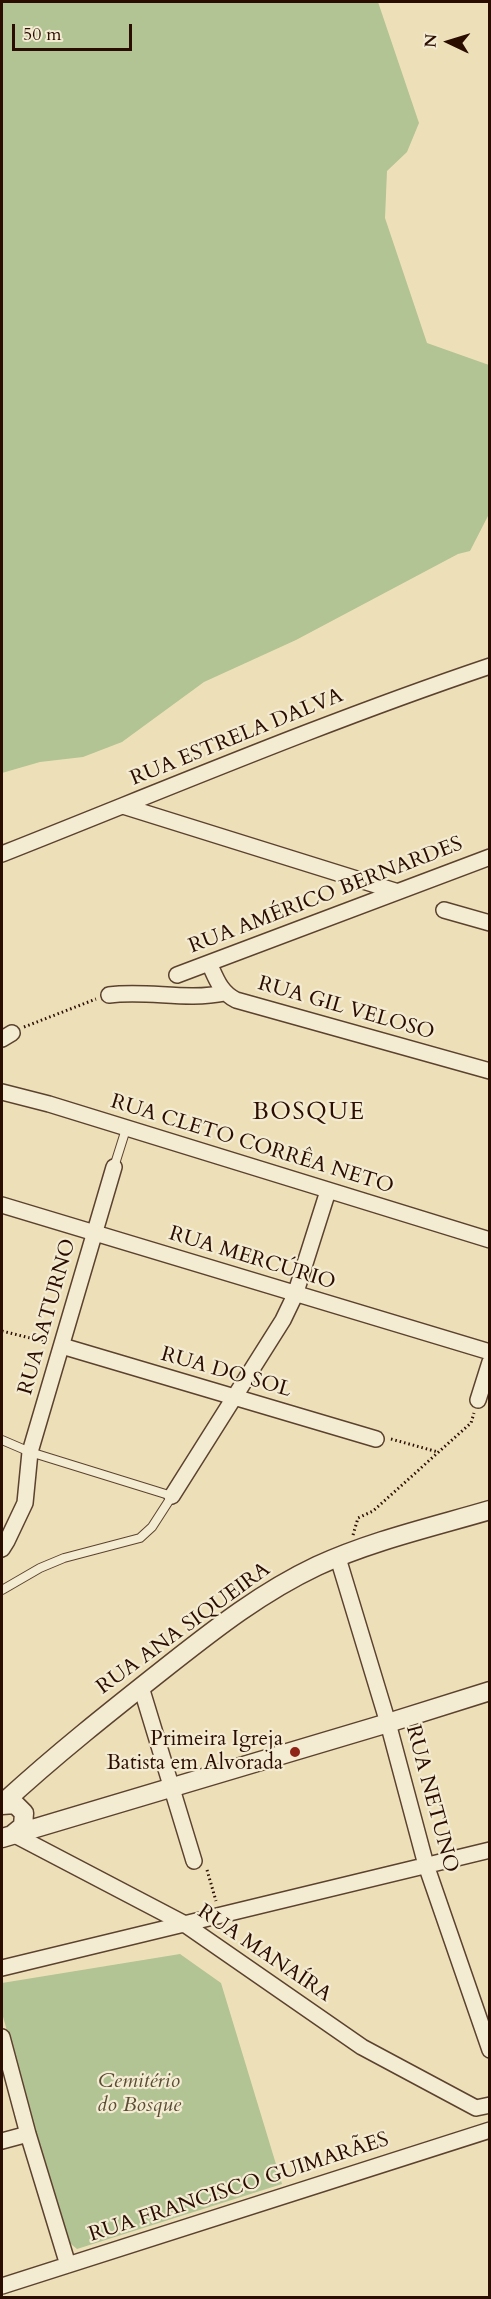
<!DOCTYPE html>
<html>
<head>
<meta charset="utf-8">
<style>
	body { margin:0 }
	#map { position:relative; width:491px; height:2299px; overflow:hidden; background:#ede0b9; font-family:Cardo,serif }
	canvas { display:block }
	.frame { position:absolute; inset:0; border:3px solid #2b0d00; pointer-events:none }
	.north { position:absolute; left:419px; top:12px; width:60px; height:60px; -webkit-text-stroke:4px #f3ebd2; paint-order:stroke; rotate:274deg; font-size:16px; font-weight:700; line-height:24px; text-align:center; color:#2b0d00 }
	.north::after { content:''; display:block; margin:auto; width:21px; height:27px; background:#2b0d00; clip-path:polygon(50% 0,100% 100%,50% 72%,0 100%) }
	.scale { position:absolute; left:12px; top:24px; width:120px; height:27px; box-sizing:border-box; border:3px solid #2b0d00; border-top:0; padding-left:8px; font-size:18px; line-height:21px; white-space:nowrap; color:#2b0d00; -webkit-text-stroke:4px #f3ebd2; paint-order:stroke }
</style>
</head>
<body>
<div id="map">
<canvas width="491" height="2299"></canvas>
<div class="frame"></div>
<div class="north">N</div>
<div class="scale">50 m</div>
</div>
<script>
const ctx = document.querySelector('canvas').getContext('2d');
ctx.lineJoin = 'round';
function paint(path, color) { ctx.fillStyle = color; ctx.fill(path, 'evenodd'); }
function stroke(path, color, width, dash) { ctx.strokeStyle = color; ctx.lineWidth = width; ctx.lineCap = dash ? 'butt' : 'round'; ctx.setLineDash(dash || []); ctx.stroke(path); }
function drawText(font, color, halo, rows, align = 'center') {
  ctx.font = font + ' Cardo,serif'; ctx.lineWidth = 4.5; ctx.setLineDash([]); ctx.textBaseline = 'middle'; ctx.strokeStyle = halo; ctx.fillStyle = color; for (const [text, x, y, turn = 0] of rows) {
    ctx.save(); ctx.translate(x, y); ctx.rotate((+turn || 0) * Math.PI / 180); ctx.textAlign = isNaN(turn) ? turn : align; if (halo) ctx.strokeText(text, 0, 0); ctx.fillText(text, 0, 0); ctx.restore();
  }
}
const green = new Path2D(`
	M2,2H378L419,123L407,152L387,171L385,218L427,343L489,365V514L470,551L458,554L296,640L204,682L122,742L83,757L40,762L2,773Z
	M180,1954L221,1983L282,2184L77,2249L65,2239L2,2013V1983Z`);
const path = new Path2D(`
	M24,1027L96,999
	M2,1331L46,1342
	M391,1439L438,1452
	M353,1535L358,1518L373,1511L471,1423L474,1413
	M207,1870L216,1901`);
const service = new Path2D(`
	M114,1167L126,1129
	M2,1440L30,1452L172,1496L152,1527L140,1538L64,1558L40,1568L2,1590`);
const minor = new Path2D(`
	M123,806L395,891
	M2,854C164,790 324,722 490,666
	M444,910L490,923
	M209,963C216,978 220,992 236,1000L490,1071
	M177,975L490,857
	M109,995C148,990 186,1001 225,993
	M2,1039L12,1033
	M2,1092L49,1104L490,1240
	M2,1205L490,1352
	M62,1346L376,1439
	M478,1400L490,1362
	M172,1496L283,1320L295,1295L328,1191
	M2,1549L7,1541L25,1503L30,1452L114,1167
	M338,1558L388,1723L426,1865L490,2050
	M141,1687L194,1861
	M13,1834L183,1923L362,2047L476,2108L490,2105
	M2,1968L490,1850
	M2,2037L28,2134L68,2265
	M2,2141L28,2134
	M2,2286L490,2130`);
const tertiary = new Path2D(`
	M2,1804C55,1755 112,1710 169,1665C216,1628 262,1592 317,1566C371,1541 432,1527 490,1510
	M2,1805L15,1804L24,1813L23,1826L12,1835
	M2,1838L388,1723L490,1691`);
const markers = [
	[295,1752,6,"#8f2418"]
];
const streetNames = [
	["RUA ESTRELA DALVA",237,738,-22],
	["RUA AMÉRICO BERNARDES",326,896,-21],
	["RUA GIL VELOSO",346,1009,16],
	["RUA CLETO CORRÊA NETO",252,1145,17],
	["RUA MERCÚRIO",252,1259,17],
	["RUA SATURNO",48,1317,-74],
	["RUA DO SOL",226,1373,16],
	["RUA ANA SIQUEIRA",184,1629,-36],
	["RUA NETUNO",431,1799,75],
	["RUA MANAÍRA",264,1954,34],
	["RUA FRANCISCO GUIMARÃES",239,2188,-18]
];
const poiNames = [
	["Primeira Igreja",283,1740],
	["Batista em Alvorada",283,1764]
];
const parkNames = [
	["Cemitério",139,2082],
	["do Bosque",139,2106]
];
const quarterNames = [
	["BOSQUE",309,1113]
];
paint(green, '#b2c394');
stroke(service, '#5c422e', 10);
stroke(minor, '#5c422e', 18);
stroke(tertiary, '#5c422e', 21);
stroke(path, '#2b0d00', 3, [1.5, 3]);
stroke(service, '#f3ebd2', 8);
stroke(minor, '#f3ebd2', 15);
stroke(tertiary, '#f3ebd2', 18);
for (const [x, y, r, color] of markers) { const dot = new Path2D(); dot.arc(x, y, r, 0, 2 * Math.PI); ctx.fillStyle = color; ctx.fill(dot); stroke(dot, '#f3ebd2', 2); }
drawText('21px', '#2b0d00', '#f3ebd2', streetNames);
drawText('21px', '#2b0d00', '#f3ebd2', poiNames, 'right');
drawText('italic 21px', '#5a4d34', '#f3ebd2', parkNames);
ctx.letterSpacing = '1.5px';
drawText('24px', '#2b0d00', '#f3ebd2', quarterNames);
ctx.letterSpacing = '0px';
</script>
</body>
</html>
